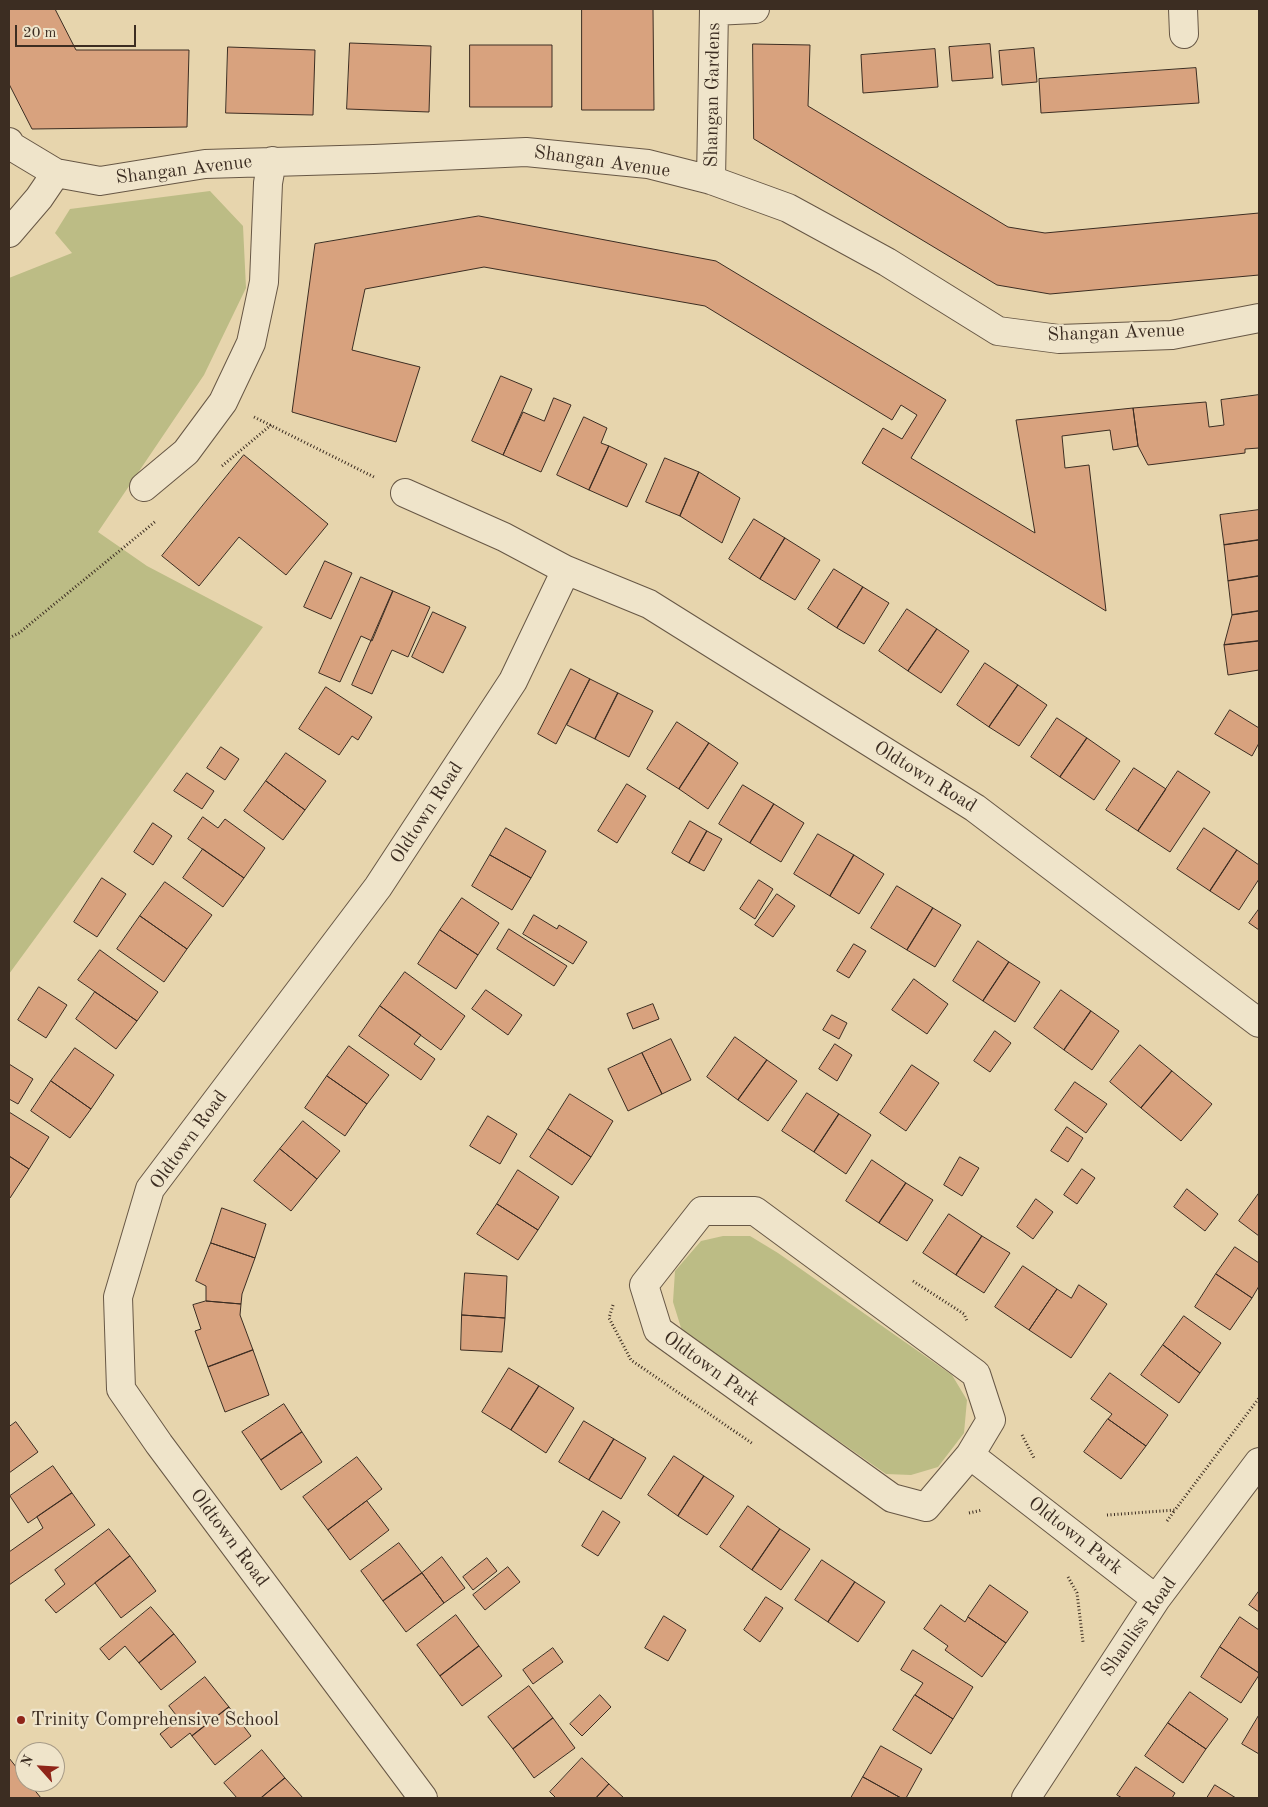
<!DOCTYPE html>
<html>
<head>
<meta charset="utf-8">
<style>
	body { margin:0 }
	#map { position:relative; width:1268px; height:1807px; overflow:hidden; background:#e7d5ad; font-family:"Old Standard TT",serif }
	canvas { display:block }
	.frame { position:absolute; inset:0; border:10px solid #3c2d22; pointer-events:none }
	.north { position:absolute; left:15px; top:1742px; width:50px; height:50px; box-sizing:border-box; background:#efe4ca; border:1px solid #a79b87; border-radius:50%; rotate:296deg; font-size:14px; font-weight:700; line-height:20px; text-align:center; color:#3c2d22 }
	.north::after { content:''; display:block; margin:auto; width:18px; height:22px; background:#8f2418; clip-path:polygon(50% 0,100% 100%,50% 72%,0 100%) }
	.scale { position:absolute; left:15px; top:25px; width:121px; height:22px; box-sizing:border-box; border:2px solid #3c2d22; border-top:0; padding-left:6px; font-size:15px; line-height:18px; white-space:nowrap; color:#3c2d22; -webkit-text-stroke:4px #efe4ca; paint-order:stroke }
</style>
</head>
<body>
<div id="map">
<canvas width="1268" height="1807"></canvas>
<div class="frame"></div>
<div class="north">N</div>
<div class="scale">20 m</div>
</div>
<script>
const ctx = document.querySelector('canvas').getContext('2d');
ctx.lineJoin = 'round';
function paint(path, color) { ctx.fillStyle = color; ctx.fill(path, 'evenodd'); }
function stroke(path, color, width, dash) { ctx.strokeStyle = color; ctx.lineWidth = width; ctx.lineCap = dash ? 'butt' : 'round'; ctx.setLineDash(dash || []); ctx.stroke(path); }
function drawText(font, color, halo, rows, align = 'center') {
  ctx.font = font + ' "Old Standard TT",serif'; ctx.lineWidth = 4.5; ctx.setLineDash([]); ctx.textBaseline = 'middle'; ctx.strokeStyle = halo; ctx.fillStyle = color; for (const [text, x, y, turn = 0] of rows) {
    ctx.save(); ctx.translate(x, y); ctx.rotate((+turn || 0) * Math.PI / 180); ctx.textAlign = isNaN(turn) ? turn : align; if (halo) ctx.strokeText(text, 0, 0); ctx.fillText(text, 0, 0); ctx.restore();
  }
}
const green = new Path2D(`
	M210,191L243,226L246,288L204,375L98,532L147,566L263,627L9,974V278L72,253L55,233L70,209Z
	M723,1236H750L778,1253L952,1375L967,1400L964,1433L938,1467L911,1475L886,1474L682,1331L673,1302L675,1271L701,1241Z`);
const building = new Path2D(`
	M9,9H55L76,50H189L187,127L32,129L9,84Z
	M582,9H653L654,110H582Z
	M350,43L431,46L429,112L347,109Z
	M753,44L810,45L808,106L1008,227L1045,233L1259,213V275L1050,294L997,285L754,139Z
	M990,44L993,78L952,81L949,47Z
	M470,45H552V107H470Z
	M228,47L315,50L313,115L226,113Z
	M1034,48L1037,82L1002,85L999,51Z
	M935,49L938,87L863,93L861,55Z
	M1196,68L1199,103L1041,113L1039,79Z
	M479,216L716,261L946,400L911,458L1035,533L1016,420L1133,408L1138,446L1113,450L1110,430L1062,436L1065,468L1089,465L1106,611L862,463L883,428L902,439L917,415L901,405L892,420L705,306L484,267L365,289L352,350L420,367L396,442L292,412L315,244Z
	M501,376L532,389L503,455L472,441Z
	M1259,395V448L1245,449V453L1148,465L1138,446L1133,408L1206,402L1209,427L1224,425L1221,400Z
	M554,398L571,405L541,472L503,455L523,412L544,421Z
	M584,417L607,428L601,443L609,446L589,490L557,475Z
	M609,446L647,464L627,507L589,490Z
	M244,455L328,524L286,575L239,537L199,586L162,556Z
	M665,458L699,472L680,516L646,502Z
	M699,472L740,498L722,543L680,516Z
	M1259,510V540L1224,545L1220,515Z
	M754,519L785,538L760,579L729,559Z
	M785,538L820,560L795,600L760,579Z
	M1259,540V576L1228,581L1224,545Z
	M325,561L352,573L331,619L304,607Z
	M834,569L863,587L837,628L808,609Z
	M1259,576V611L1232,615L1228,581Z
	M361,577L393,591L372,641L361,636L340,682L319,673Z
	M863,587L889,603L864,644L837,628Z
	M393,591L430,607L408,657L392,650L372,694L352,685Z
	M907,609L937,629L908,671L879,651Z
	M1259,611V641L1224,645L1232,615Z
	M433,612L466,627L443,673L412,657Z
	M937,629L969,651L941,693L908,671Z
	M1259,641V670L1228,675L1224,645Z
	M985,663L1018,685L989,727L957,705Z
	M571,669L590,679L556,744L538,734Z
	M590,679L618,693L595,739L567,725Z
	M1018,685L1047,705L1019,746L989,727Z
	M326,687L372,717L358,740L352,736L339,755L299,729Z
	M618,693L653,711L629,757L595,739Z
	M1230,710L1259,728V743L1252,756L1215,734Z
	M1057,718L1087,738L1060,777L1031,757Z
	M677,722L709,743L679,789L647,769Z
	M1087,738L1120,761L1094,800L1060,777Z
	M709,743L738,763L708,809L679,789Z
	M221,747L239,759L225,780L207,768Z
	M286,753L326,781L305,810L266,781Z
	M1134,768L1166,789L1138,831L1106,810Z
	M1178,771L1210,792L1170,852L1138,831Z
	M187,773L214,791L202,809L174,791Z
	M266,781L305,810L283,840L244,811Z
	M627,784L646,796L617,843L598,831Z
	M743,785L774,804L750,843L719,824Z
	M774,804L804,823L781,862L750,843Z
	M203,817L218,828L225,819L265,848L244,878L188,839Z
	M690,821L707,831L689,863L672,853Z
	M153,823L172,836L153,865L134,852Z
	M506,828L546,851L531,878L490,855Z
	M1204,828L1237,850L1210,891L1177,869Z
	M707,831L722,839L704,871L689,863Z
	M818,834L854,855L830,896L794,874Z
	M203,849L244,878L223,907L183,878Z
	M1237,850L1259,865V879L1239,910L1210,891Z
	M490,855L531,878L512,910L472,886Z
	M854,855L884,874L859,914L830,896Z
	M102,878L126,894L97,937L74,922Z
	M759,880L773,889L755,919L740,909Z
	M165,882L212,915L187,949L140,916Z
	M897,886L933,908L907,950L871,928Z
	M777,894L795,906L773,937L755,925Z
	M462,898L499,923L478,955L440,930Z
	M933,908L961,925L935,967L907,950Z
	M1259,909V930L1249,923Z
	M534,915L557,929L559,925L587,942L573,964L523,934Z
	M140,916L187,949L164,982L117,949Z
	M509,929L567,966L554,986L497,949Z
	M440,930L478,955L456,989L418,964Z
	M978,941L1009,962L983,1001L953,981Z
	M854,944L866,951L849,978L837,971Z
	M100,950L158,992L137,1021L78,980Z
	M1009,962L1040,982L1015,1022L983,1001Z
	M405,972L465,1016L441,1050L380,1006Z
	M914,979L948,1004L927,1034L892,1010Z
	M39,987L67,1005L46,1038L18,1020Z
	M486,990L522,1015L508,1035L472,1009Z
	M1061,990L1091,1011L1064,1050L1034,1028Z
	M95,992L137,1021L116,1049L76,1019Z
	M653,1004L659,1019L633,1029L627,1014Z
	M380,1006L421,1035L414,1044L435,1059L421,1080L359,1036Z
	M1091,1011L1119,1031L1092,1070L1064,1050Z
	M832,1015L847,1023L839,1039L823,1030Z
	M995,1031L1011,1043L990,1072L974,1061Z
	M735,1037L767,1060L738,1100L707,1077Z
	M671,1039L691,1080L662,1094L642,1053Z
	M835,1044L852,1055L837,1081L819,1069Z
	M1140,1045L1172,1071L1141,1108L1110,1082Z
	M349,1046L389,1075L367,1104L327,1076Z
	M75,1048L114,1075L91,1109L51,1081Z
	M642,1053L662,1094L628,1111L608,1069Z
	M767,1060L797,1081L768,1121L738,1100Z
	M9,1064L33,1079L18,1104L9,1099Z
	M912,1065L939,1083L906,1131L880,1113Z
	M1172,1071L1212,1104L1181,1141L1141,1108Z
	M327,1076L367,1104L345,1136L305,1108Z
	M51,1081L91,1109L70,1138L31,1111Z
	M1075,1082L1107,1104L1086,1133L1055,1110Z
	M807,1093L839,1114L814,1152L782,1131Z
	M570,1094L613,1121L591,1157L548,1129Z
	M9,1112L49,1137L29,1169L9,1156Z
	M839,1114L871,1135L846,1174L814,1152Z
	M488,1116L517,1134L500,1164L470,1146Z
	M303,1121L340,1151L317,1179L280,1149Z
	M1067,1127L1083,1138L1068,1162L1051,1151Z
	M548,1129L591,1157L572,1185L530,1157Z
	M280,1149L317,1179L291,1211L254,1181Z
	M9,1156L29,1169L10,1198H9Z
	M960,1157L979,1168L962,1196L944,1185Z
	M872,1160L906,1183L879,1223L846,1201Z
	M1082,1169L1095,1178L1077,1204L1064,1195Z
	M518,1170L559,1197L538,1230L497,1204Z
	M906,1183L933,1200L907,1241L879,1223Z
	M1187,1189L1218,1214L1205,1231L1174,1207Z
	M1259,1193V1236L1239,1221Z
	M1036,1199L1053,1212L1033,1239L1017,1227Z
	M497,1204L538,1230L518,1260L477,1234Z
	M222,1208L266,1224L255,1258L211,1243Z
	M949,1214L982,1236L956,1275L923,1253Z
	M982,1236L1010,1253L984,1293L956,1275Z
	M211,1243L255,1258L242,1294L241,1304L206,1301V1286L196,1281Z
	M1235,1247L1259,1263V1286L1252,1298L1216,1274Z
	M1023,1266L1057,1289L1029,1330L995,1307Z
	M465,1273L507,1276L505,1318L462,1315Z
	M1216,1274L1252,1298L1230,1330L1195,1307Z
	M1079,1285L1107,1304L1071,1358L1029,1330L1057,1289L1071,1298Z
	M206,1301L241,1304L240,1315L253,1350L208,1367L195,1331L201,1329L193,1305Z
	M462,1315L505,1318L502,1352L461,1350Z
	M1184,1316L1221,1343L1200,1373L1163,1345Z
	M1163,1345L1200,1373L1179,1403L1141,1375Z
	M253,1350L269,1395L225,1412L208,1367Z
	M509,1368L539,1386L511,1430L482,1412Z
	M1110,1373L1168,1415L1146,1446L1108,1419L1112,1414L1091,1399Z
	M539,1386L574,1408L546,1453L511,1430Z
	M284,1404L302,1432L261,1460L242,1432Z
	M1108,1419L1146,1446L1121,1479L1084,1452Z
	M584,1421L614,1439L589,1480L559,1462Z
	M16,1422L38,1452L9,1473V1427Z
	M302,1432L322,1462L281,1490L261,1460Z
	M614,1439L646,1458L621,1499L589,1480Z
	M674,1456L704,1476L678,1516L648,1495Z
	M357,1457L382,1489L328,1530L303,1497Z
	M53,1466L72,1493L28,1523L10,1496Z
	M704,1476L734,1496L707,1535L678,1516Z
	M72,1493L95,1525L9,1585V1552L43,1528L37,1517Z
	M367,1501L389,1530L350,1560L328,1530Z
	M748,1506L780,1529L752,1570L720,1547Z
	M603,1511L620,1522L598,1556L582,1546Z
	M109,1529L130,1556L56,1613L45,1600L65,1584L55,1570Z
	M780,1529L810,1549L781,1590L752,1570Z
	M399,1543L422,1573L383,1601L361,1571Z
	M130,1556L156,1591L121,1618L95,1583Z
	M442,1557L465,1588L444,1603L422,1573Z
	M487,1558L497,1571L473,1590L463,1577Z
	M822,1560L855,1582L828,1622L795,1600Z
	M508,1567L520,1582L485,1610L473,1595Z
	M422,1573L444,1603L406,1632L383,1601Z
	M855,1582L885,1602L858,1642L828,1622Z
	M990,1585L1028,1612L1006,1643L968,1617Z
	M1259,1591V1612L1249,1605Z
	M766,1597L783,1608L760,1642L744,1630Z
	M941,1605L965,1622L968,1617L1006,1643L982,1677L945,1650L948,1646L924,1629Z
	M151,1607L174,1634L139,1663L125,1646L109,1660L100,1649Z
	M456,1615L479,1646L440,1676L417,1645Z
	M664,1616L686,1630L668,1661L645,1648Z
	M1240,1617L1259,1630V1673L1220,1647Z
	M174,1634L196,1662L161,1690L139,1663Z
	M479,1646L502,1676L462,1706L440,1676Z
	M1220,1647L1259,1673V1675L1241,1703L1201,1677Z
	M553,1648L563,1662L533,1684L523,1670Z
	M913,1650L973,1687L953,1719L915,1695L923,1683L901,1670Z
	M205,1677L229,1707L192,1736L190,1733L171,1748L160,1734L179,1719L169,1706Z
	M529,1686L553,1718L513,1749L488,1717Z
	M1190,1692L1228,1719L1206,1749L1168,1723Z
	M600,1695L611,1707L582,1736L570,1724Z
	M915,1695L953,1719L931,1754L893,1730Z
	M229,1707L251,1736L215,1765L192,1736Z
	M1259,1715V1754L1242,1744Z
	M553,1718L575,1748L534,1778L513,1749Z
	M1168,1723L1206,1749L1183,1783L1145,1756Z
	M881,1746L922,1769L906,1798H901L863,1777Z
	M262,1750L285,1778L261,1798H237L224,1783Z
	M9,1758L25,1778V1782H28L41,1798H9Z
	M582,1758L609,1784L596,1798H556L550,1792Z
	M1136,1767L1175,1793L1172,1798H1122L1117,1795Z
	M863,1777L901,1798H851Z
	M285,1778L303,1798H261Z
	M609,1784L624,1798H596Z
	M1215,1785L1236,1798H1207Z`);
const path = new Path2D(`
	M254,417L374,477
	M222,466L272,424
	M9,638L19,633L156,521
	M913,1281L964,1314L967,1321
	M613,1305L609,1318L631,1360L753,1444
	M1022,1435L1034,1458
	M969,1513L982,1510
	M1107,1515L1175,1510L1259,1398
	M1167,1521L1175,1510
	M1068,1577L1077,1593L1083,1642`);
const minor = new Path2D(`
	M1183,9L1184,34
	M714,11L755,9
	M9,142L11,146L56,173L100,181L205,164L374,159L526,152L648,164L711,180L788,208L887,262L998,331L1059,339L1172,335L1259,318
	M711,180L714,9
	M9,233L39,198L56,173
	M144,487L186,452L223,402L251,343L264,282L268,183L272,161
	M405,493L504,537L566,570
	M702,1211H755L976,1374L991,1420L970,1455L926,1507L892,1498L658,1330L644,1285Z
	M970,1455L1156,1599
	M423,1798L159,1444L121,1389L118,1297L150,1189L378,887L513,681L566,570L649,604L975,808L1259,1023
	M1026,1798L1156,1599L1259,1462`);
const markers = [
	[21,1720,5,"#8f2418"]
];
const streetNames = [
	["Shangan Gardens",713,95,-89],
	["Shangan Avenue",602,162,8],
	["Shangan Avenue",184,170,-7],
	["Shangan Avenue",1116,333,-2],
	["Oldtown Road",925,777,32],
	["Oldtown Road",427,813,-57],
	["Oldtown Road",189,1140,-54],
	["Oldtown Park",711,1369,36],
	["Oldtown Park",1075,1536,38],
	["Oldtown Road",229,1538,53],
	["Shanliss Road",1139,1627,-55]
];
const poiNames = [
	["Trinity Comprehensive School",31,1720]
];
paint(green, '#bcbc85');
paint(building, '#d8a27e');
stroke(building, '#3c2d22', 1);
stroke(minor, '#675745', 30);
stroke(path, '#3c2d22', 3, [1, 2.5]);
stroke(minor, '#efe4ca', 28);
for (const [x, y, r, color] of markers) { const dot = new Path2D(); dot.arc(x, y, r, 0, 2 * Math.PI); ctx.fillStyle = color; ctx.fill(dot); stroke(dot, '#efe4ca', 2); }
drawText('19px', '#3c2d22', '#efe4ca', streetNames);
drawText('19px', '#3c2d22', '#efe4ca', poiNames, 'left');
</script>
</body>
</html>
